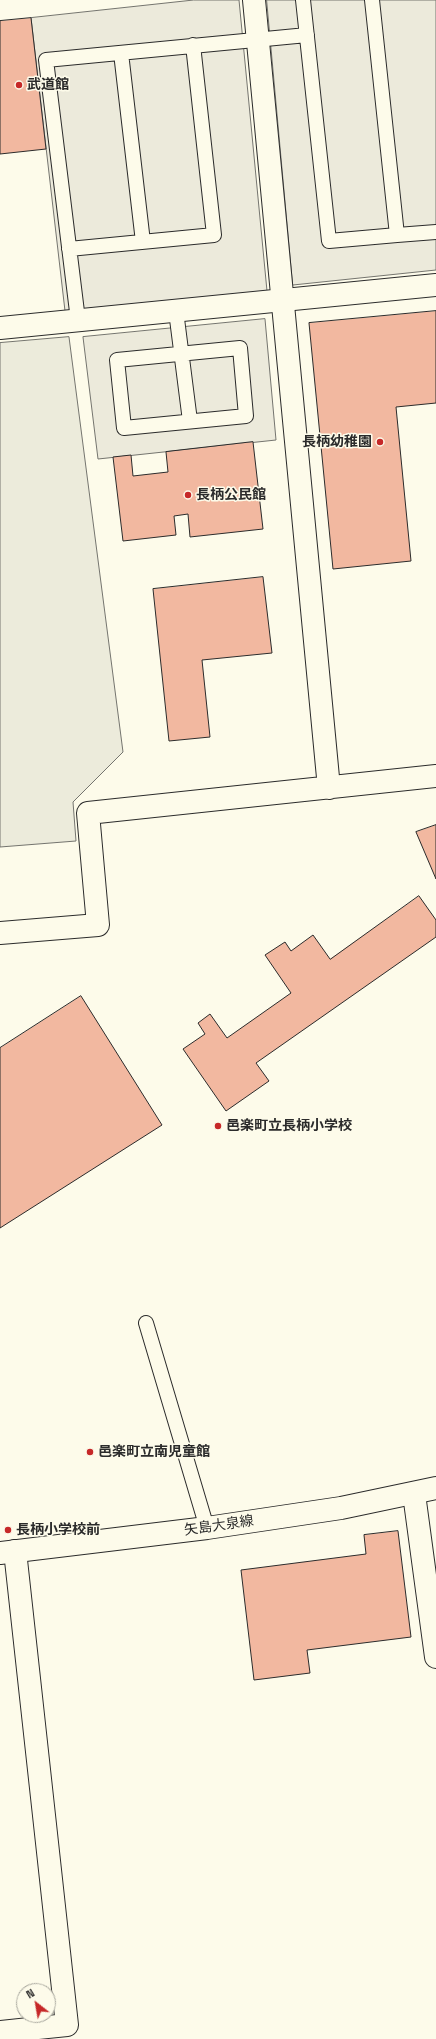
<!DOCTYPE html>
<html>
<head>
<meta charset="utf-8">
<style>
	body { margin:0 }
	#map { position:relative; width:436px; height:2039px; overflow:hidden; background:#fdfbea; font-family:"Space Grotesk",sans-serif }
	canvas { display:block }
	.north { position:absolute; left:16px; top:1983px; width:40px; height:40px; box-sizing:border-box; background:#fdfbea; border:1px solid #a9a89e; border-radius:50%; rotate:329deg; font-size:11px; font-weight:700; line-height:16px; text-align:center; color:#2b2b2b }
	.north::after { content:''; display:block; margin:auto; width:14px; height:18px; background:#c62828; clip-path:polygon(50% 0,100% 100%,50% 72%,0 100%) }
</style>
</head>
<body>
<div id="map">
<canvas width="436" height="2039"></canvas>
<div class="north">N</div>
</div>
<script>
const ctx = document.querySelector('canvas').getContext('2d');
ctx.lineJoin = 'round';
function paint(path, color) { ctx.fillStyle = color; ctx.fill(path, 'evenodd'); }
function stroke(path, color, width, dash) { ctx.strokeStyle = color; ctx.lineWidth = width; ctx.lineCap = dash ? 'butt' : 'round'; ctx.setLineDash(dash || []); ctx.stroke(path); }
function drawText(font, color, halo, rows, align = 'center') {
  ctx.font = font + ' "Space Grotesk","Noto Sans JP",sans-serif'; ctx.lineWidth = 3; ctx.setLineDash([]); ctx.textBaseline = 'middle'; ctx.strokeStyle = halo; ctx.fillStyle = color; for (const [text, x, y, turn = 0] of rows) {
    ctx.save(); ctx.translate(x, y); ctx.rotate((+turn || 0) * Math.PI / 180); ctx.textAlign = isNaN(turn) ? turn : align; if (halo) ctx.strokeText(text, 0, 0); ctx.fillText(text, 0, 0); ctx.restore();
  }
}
const green = new Path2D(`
	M69,337L123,752L73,802L76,841L0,847V343Z`);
const parking = new Path2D(`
	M194,0H239L267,291L65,311L31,18Z
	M267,0H436V270L293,285Z
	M265,319L276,440L98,459L83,337Z`);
const building = new Path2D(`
	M31,18L46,149L0,154V21Z
	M436,311V403L396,407L411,561L333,569L309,323Z
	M253,442L263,529L190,537L188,514L174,516L176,535L123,541L113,457L131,455L133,476L168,472L166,452Z
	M263,577L272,653L202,660L210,737L169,741L153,589Z
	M436,825V879L416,832Z
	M419,896L436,920V937L256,1063L269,1081L226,1111L183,1049L205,1034L198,1023L210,1014L227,1038L291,993L265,955L285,942L291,951L313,935L330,959Z
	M81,996L162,1125L0,1228V1048Z
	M398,1531L411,1637L307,1650L310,1673L254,1680L241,1570L366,1554L364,1535Z`);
const service = new Path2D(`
	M303,0L329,241L397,235L372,0
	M121,53L143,242
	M397,235L436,232
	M69,249L214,235L193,45
	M176,311L190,421
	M78,320L46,60L307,35
	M240,348L246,416L124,428L117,360Z
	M146,1323L207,1528`);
const minor = new Path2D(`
	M254,0L329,788
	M0,933L98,925L88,813L436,776
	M414,1494L436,1657
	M0,2032L67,2025L15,1551`);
const tertiary = new Path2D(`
	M0,328L436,285`);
const secondary = new Path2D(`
	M0,1553L207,1528L341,1508L436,1488`);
const markers = [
	[19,85,4,"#c62828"],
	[380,442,4,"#c62828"],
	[188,495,4,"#c62828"],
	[218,1126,4,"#c62828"],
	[90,1452,4,"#c62828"],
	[8,1530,4,"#c62828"]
];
const poiNames = [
	["武道館",27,85],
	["長柄幼稚園",372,442,"right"],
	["長柄公民館",196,495],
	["邑楽町立長柄小学校",226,1126],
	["邑楽町立南児童館",98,1452],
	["長柄小学校前",16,1530]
];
const streetNames = [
	["矢島大泉線",219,1526,-8]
];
paint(green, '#ecebdb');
stroke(green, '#74746e', 1);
paint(parking, '#eceadb');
stroke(parking, '#74746e', 1);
paint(building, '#f2b8a0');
stroke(building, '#2b2b2b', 1);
stroke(service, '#2b2b2b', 16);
stroke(minor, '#2b2b2b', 24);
stroke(tertiary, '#2b2b2b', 24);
stroke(secondary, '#2b2b2b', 24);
stroke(service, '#fdfbea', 14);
stroke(minor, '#fdfbea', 22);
stroke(tertiary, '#fdfbea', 22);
stroke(secondary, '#fdfbea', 22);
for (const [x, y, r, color] of markers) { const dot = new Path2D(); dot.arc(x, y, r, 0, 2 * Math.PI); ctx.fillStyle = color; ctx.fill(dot); stroke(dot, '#fdfbea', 1.5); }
drawText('bold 14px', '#2b2b2b', '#fdfbea', poiNames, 'left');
drawText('14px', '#2b2b2b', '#fdfbea', streetNames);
</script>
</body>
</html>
